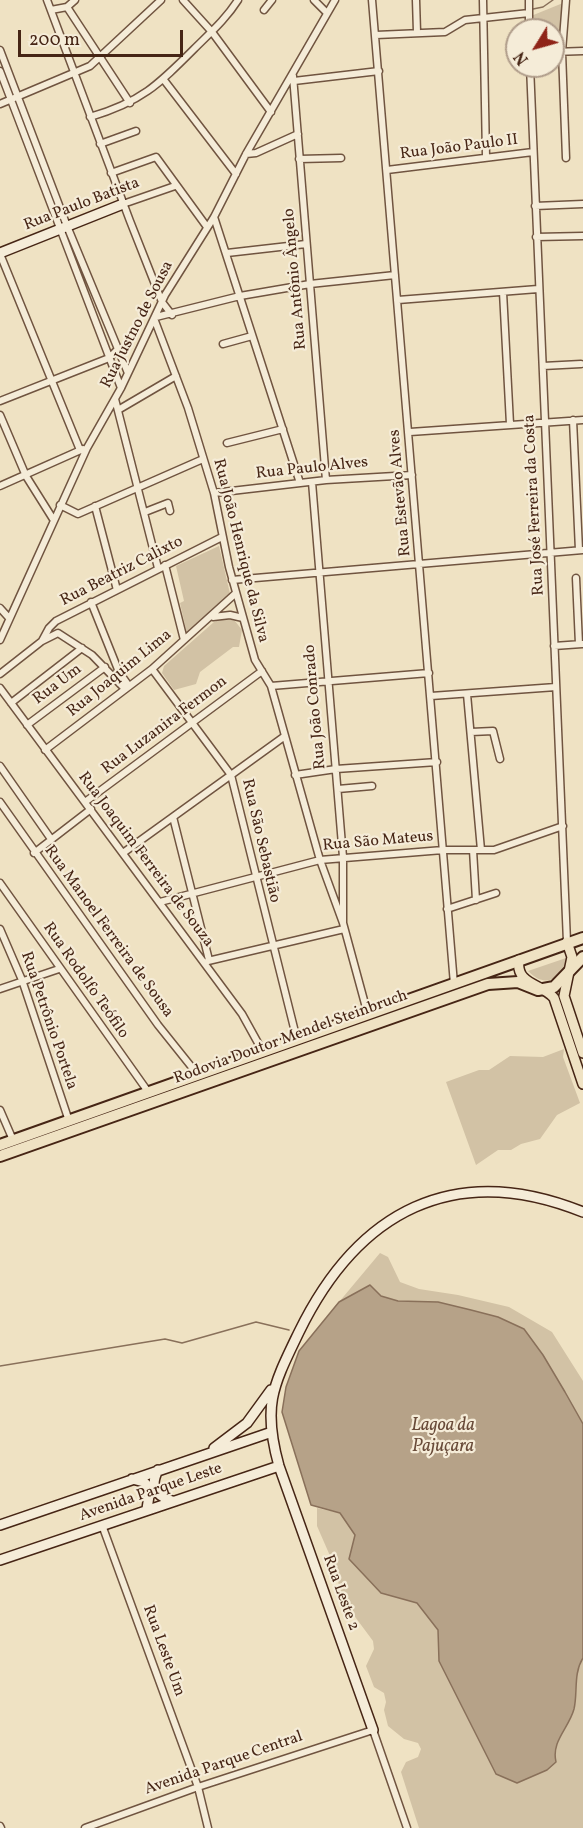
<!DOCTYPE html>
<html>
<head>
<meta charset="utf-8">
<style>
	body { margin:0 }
	#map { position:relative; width:583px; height:1828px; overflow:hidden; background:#efe2c3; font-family:Vollkorn,serif }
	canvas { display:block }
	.north { position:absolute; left:505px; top:18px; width:60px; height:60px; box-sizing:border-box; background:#f5ecd8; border:2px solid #af9c8a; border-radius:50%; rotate:233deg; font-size:16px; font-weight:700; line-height:24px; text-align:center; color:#462515 }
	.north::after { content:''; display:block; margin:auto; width:21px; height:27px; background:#8f2418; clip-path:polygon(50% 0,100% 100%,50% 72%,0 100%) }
	.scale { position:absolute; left:18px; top:30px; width:165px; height:27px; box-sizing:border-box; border:3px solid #462515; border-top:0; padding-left:8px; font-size:18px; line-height:21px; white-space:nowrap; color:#462515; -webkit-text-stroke:4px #f5ecd8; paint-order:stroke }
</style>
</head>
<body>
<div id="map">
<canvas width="583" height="1828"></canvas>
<div class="north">N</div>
<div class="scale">200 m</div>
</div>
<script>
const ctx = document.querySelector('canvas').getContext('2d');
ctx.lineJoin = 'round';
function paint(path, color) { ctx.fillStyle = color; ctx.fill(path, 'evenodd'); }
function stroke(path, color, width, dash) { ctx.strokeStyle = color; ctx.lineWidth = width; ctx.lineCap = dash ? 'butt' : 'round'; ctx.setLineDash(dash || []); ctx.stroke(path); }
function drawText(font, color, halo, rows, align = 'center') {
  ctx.font = font + ' Vollkorn,serif'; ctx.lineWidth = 4.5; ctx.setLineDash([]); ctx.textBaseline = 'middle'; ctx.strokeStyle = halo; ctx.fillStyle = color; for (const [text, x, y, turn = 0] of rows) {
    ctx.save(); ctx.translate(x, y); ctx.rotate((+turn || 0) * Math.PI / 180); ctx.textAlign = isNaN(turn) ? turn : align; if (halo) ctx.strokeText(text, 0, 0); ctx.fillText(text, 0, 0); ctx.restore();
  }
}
const green = new Path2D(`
	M563,3L560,47L553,49V30H531V16Z
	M219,546L231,598L187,634L180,603L184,601L176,566Z
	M225,618L235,621L242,630L239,647H233L200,672L196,684L174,690L162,673L164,666L214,622Z
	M569,957L566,971C551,982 542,985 528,971Z
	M564,1049L563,1057L580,1103L557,1115L540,1139L521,1144L511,1150H498L476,1165L446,1082L479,1070H489L510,1056L543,1057Z
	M380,1253L388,1257L400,1282L419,1289L458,1295L509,1307L552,1332L583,1381V1424L543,1355L498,1317L438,1302L398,1301L381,1296L370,1285L339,1302Z
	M317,1508L340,1513L355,1535L349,1559L381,1592L417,1603L438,1630L439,1661L496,1774L553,1750L576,1696L575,1680L583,1658V1828H419L401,1772L406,1762L418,1757L421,1749L418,1743L404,1739L388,1726L384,1710L386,1702L384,1693L374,1687L366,1666L374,1649L373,1641L350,1610L340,1589L334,1565L317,1526Z`);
const water = new Path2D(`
	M370,1285L381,1296L398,1301L438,1302L471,1310L498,1317L524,1329L543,1355L565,1392L583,1424V1658C573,1674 578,1692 574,1709C569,1728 551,1741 556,1762L547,1770L517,1783L496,1774L439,1661L438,1630L417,1603L381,1593L349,1559L355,1535L340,1513L311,1505L282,1412L286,1387L299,1351L339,1302Z`);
const stream = new Path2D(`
	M533,9L543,7L553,0
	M0,1366L165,1339L182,1343L256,1322L289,1330`);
const street = new Path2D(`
	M47,0L130,221L162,302L172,315
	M183,0L212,32L271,112
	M314,0L327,13
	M372,0L454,984
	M416,0L417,32
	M483,0L486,156
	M529,0V30
	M67,7L130,103
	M51,10L67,7L75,0
	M264,10L272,0
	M376,35L445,32L465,20L529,13
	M0,50L67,226L128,373
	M553,52L583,51
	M530,66L567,942
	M0,71L121,388
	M293,76L326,480
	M164,80L236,174
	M294,81L379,71
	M0,104L90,66L161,0
	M90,117C141,102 158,85 194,49C210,33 226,19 238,0
	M100,144L136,131
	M246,154L256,153L298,134
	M566,158L562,52L566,0
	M299,159L341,158
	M387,170L533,152
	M111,173L156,157L207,227
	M123,204L175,186
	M535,206L583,204
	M214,217L300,483
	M536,237L583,236
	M227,253L306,244
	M0,254L80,450
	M503,292L510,424
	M398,300L538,289
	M156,317L240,296L310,284L395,275
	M155,321L188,408L214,493L229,567L255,660L271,686L320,860L343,923
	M223,344L252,336
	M543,366L581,364
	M115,399L158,568
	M0,401L109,358L117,350
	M118,410L176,376
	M0,415L26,476L53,519
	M573,420L579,550
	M410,432L583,420
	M227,443L283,429
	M312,482L343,857V923L368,1015
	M0,486L83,449
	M214,493L326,480L412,475
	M60,505L78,514L203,459
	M95,506L117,590
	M145,512L168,503L170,511
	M165,565L184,640
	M576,578L579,644
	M232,580L583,550
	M91,602L119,672L129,686
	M0,608L9,618
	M213,617L230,615L243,618
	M0,640L87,448L121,388L165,295L214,217L246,154L335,0
	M42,641L49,628L56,621L222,537
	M554,646L582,644
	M152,669L231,775L297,1040
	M0,674L42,641L58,633L92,655L125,689
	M271,686L429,673
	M0,688L242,1014L263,1052
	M467,694L481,850
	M431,696L556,687
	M11,703L82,648
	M27,725L105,667
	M471,732L493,731L500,759
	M45,750L152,669L236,593
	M0,766L51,839
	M295,775L336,769L437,762
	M338,789L372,786
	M0,802L158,1025L198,1075
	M85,802L262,671
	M173,817L209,960
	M473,850L476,900
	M34,853L91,809
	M123,853L285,736
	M0,883L149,1093
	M160,902L320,860L443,850H494L563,826
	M447,909L496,893
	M0,929L22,980L69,1121
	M208,961L344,929
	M0,989L59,969
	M0,1110L13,1140
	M102,1525L198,1787L208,1828
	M0,1826L1,1828
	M85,1828L198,1787L373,1730L407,1828`);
const secondary = new Path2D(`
	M0,253L123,204
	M214,1448L247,1423L271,1390
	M158,1470C150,1486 154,1495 172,1501
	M132,1479L144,1482L150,1489L147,1509
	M0,1525L269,1433
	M0,1560L279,1466
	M373,1730L279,1466C262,1405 273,1386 299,1332C358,1211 454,1160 583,1212`);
const primary = new Path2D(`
	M567,942L572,957L564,996L583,1053
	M519,960C515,985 543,984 554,998L583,1084`);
const highway = new Path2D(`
	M0,1145L583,938
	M0,1156L488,984L518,982L538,990L554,987L583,957`);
const streetNames = [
	["Rua João Paulo II",459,148,-7],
	["Rua Paulo Batista",82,205,-21],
	["Rua Antônio Ângelo",296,279,-95],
	["Rua Justno de Sousa",138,325,-63],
	["Rua Paulo Alves",312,469,-6],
	["Rua Estevão Alves",401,493,-95],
	["Rua José Ferreira da Costa",535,505,-93],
	["Rua João Henrique da Silva",240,551,76],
	["Rua Beatriz Calixto",122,572,-27],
	["Rua Joaquim Lima",120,674,-39],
	["Rua Um",58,685,-37],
	["Rua João Conrado",316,707,-95],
	["Rua Luzanira Fermon",165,726,-37],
	["Rua São Sebastião",260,841,77],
	["Rua São Mateus",378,842,-5],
	["Rua Joaquim Ferreira de Souza",145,860,53],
	["Rua Manoel Ferreira de Sousa",108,932,54],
	["Rua Rodolfo Teófilo",85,981,55],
	["Rua Petrônio Portela",48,1021,71],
	["Rodovia Doutor Mendel Steinbruch",291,1038,-20],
	["Avenida Parque Leste",151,1493,-19],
	["Rua Leste 2",340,1593,70],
	["Rua Leste Um",163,1651,70],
	["Avenida Parque Central",224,1764,-19]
];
const waterNames = [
	["Lagoa da",443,1427],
	["Pajuçara",443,1448]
];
paint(green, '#d2c2a5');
paint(water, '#b6a288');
stroke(water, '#89705a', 1.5);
stroke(stream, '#89705a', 1.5);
stroke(street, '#705440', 9);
stroke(secondary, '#462515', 12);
stroke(primary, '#462515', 12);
stroke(highway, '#462515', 14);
stroke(street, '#f5ecd8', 6);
stroke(secondary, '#f5ecd8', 9);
stroke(primary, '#efe2c3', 9);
stroke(highway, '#efe2c3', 10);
drawText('16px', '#462515', '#f5ecd8', streetNames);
drawText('italic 18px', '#684a38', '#f5ecd8', waterNames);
</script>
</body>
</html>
